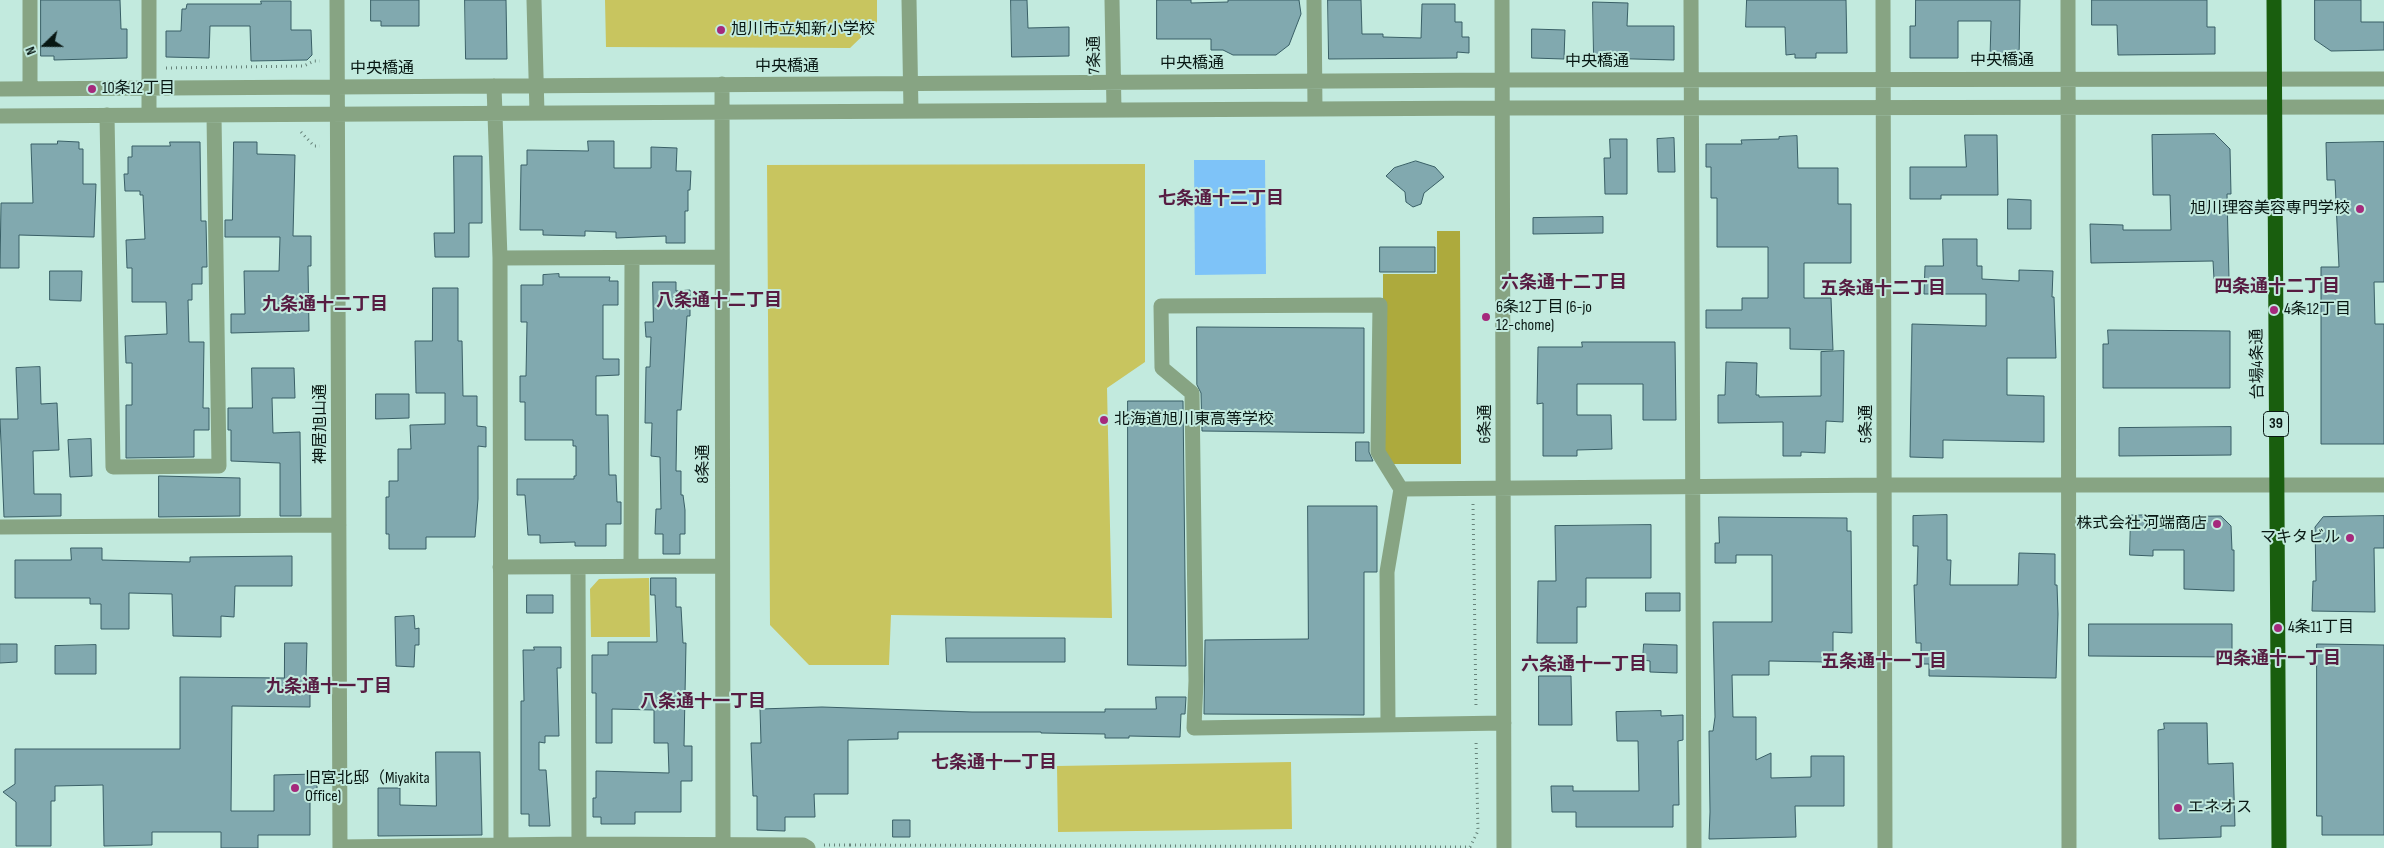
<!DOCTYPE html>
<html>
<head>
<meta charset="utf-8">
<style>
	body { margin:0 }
	#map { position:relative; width:2384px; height:848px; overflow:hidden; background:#c2eade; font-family:"Sofia Sans Condensed",sans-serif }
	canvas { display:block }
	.north { position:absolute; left:20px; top:20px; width:50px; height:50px; -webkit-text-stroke:4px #c2eade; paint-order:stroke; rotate:248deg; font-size:14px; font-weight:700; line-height:20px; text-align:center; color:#081713 }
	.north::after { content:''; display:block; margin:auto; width:18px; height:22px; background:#081713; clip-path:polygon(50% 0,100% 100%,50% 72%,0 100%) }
</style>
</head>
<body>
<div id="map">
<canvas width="2384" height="848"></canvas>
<div class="north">N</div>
</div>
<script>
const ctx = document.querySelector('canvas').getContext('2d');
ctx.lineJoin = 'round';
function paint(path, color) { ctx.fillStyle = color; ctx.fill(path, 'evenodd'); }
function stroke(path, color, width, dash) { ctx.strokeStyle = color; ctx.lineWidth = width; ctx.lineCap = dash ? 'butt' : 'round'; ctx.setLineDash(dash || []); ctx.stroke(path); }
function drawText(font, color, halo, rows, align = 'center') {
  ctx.font = font + ' "Sofia Sans Condensed","Noto Sans JP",sans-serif'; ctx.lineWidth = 4; ctx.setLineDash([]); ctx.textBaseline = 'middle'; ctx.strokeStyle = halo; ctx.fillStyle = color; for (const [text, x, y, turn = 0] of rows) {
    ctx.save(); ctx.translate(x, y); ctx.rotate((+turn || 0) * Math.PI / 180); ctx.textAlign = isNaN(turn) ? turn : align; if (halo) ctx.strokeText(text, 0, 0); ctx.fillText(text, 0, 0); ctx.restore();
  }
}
const green = new Path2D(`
	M605,0H877V22L850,48L606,47Z
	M1145,164V362L1107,388L1112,618L891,615L889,665H809L770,625L767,165Z
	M649,578L650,637H591L590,589L599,579Z
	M1291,762L1292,829L1058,832L1057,766Z`);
const forest = new Path2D(`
	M1437,231H1460L1461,464H1383V274H1437Z`);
const water = new Path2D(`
	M1194,160H1265L1266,274L1195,275Z`);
const building = new Path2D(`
	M41,0H120L121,29H127V58L54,60V56H41Z
	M371,0H419V26H381V21H371Z
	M465,0H506L507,59H466Z
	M1011,0H1027L1028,28L1069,27V56L1012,57Z
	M1157,0H1191V3L1228,2V0H1299L1301,14L1289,45L1276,55H1233L1223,50H1211V39H1157Z
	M1328,0H1361L1362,34H1383V37L1421,38L1422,4H1455V22H1462V37H1469V53L1457,52V58L1329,59Z
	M1747,0H1846L1847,53H1816V58H1795V54L1786,55L1785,27H1746Z
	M1916,0H2020L2019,59L1990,58L1991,21H1958V58H1910V26H1915Z
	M2092,0H2207V27H2215V54L2118,55L2117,25H2092Z
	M2315,0H2361V22H2384V50L2331,51L2315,40Z
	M261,1H291V30H311L312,55L307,60L251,61L250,26H210L209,58L166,57V31H181L182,9H186L187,4H261Z
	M1593,2L1628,3L1627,26H1674V60L1594,58Z
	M1532,29L1565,30L1564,59L1532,58Z
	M2215,134L2230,149L2231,194H2227L2229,279H2214L2213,261L2091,263L2090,224L2123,225V230H2171L2170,195H2153L2152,135Z
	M1965,135H1997L1998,195H1941V199H1910V167H1966Z
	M1797,136L1798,168H1838V204H1851V263H1804V298H1831L1833,350L1790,349V328H1706V310H1742V298H1768V247H1717V198H1711V167H1706V144H1742L1741,140L1779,139V137Z
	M1674,138L1675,172H1658L1657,139Z
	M1610,139H1627V194H1605L1604,158H1610Z
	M58,141L79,142V149H83V184H96L94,237L19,235V268H0L1,203H33L31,144H57Z
	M588,141H614V168H651V147L677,148L676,171H691L690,190H688V211H685V243H666V236L616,238V232L585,231V236L543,235V230H520L521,165H527V150L588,151Z
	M170,142H200L201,221H206L207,267H202V284H192V300H188L189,342H204L203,408H209V430H194V457L126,458V405H132V363H126L125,336L167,334L166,302H132V268H127L126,240L145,239L143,195H140V191H125L124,174H128V157H132V146H170Z
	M234,142H257V154L295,155L293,236H311V266H308L309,331L231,333V314H245L244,271H279L280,237H225V220H232Z
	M2384,142V282H2374L2375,324H2384V444H2321V267H2339L2335,180H2327L2326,143Z
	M454,156H482V223H469V257H435L434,233H454Z
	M1416,161L1435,167L1444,177L1424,193L1421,204L1413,207L1406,202L1405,192L1386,176L1394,168Z
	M2008,199L2031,200V229H2008Z
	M1603,217V233L1533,234V218Z
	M1943,239H1977V266H1982V279L2019,281V270L2053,271L2052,297H2054L2056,358H2007V395L2044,396V442L1943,440V458L1910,457L1912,324L1986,326V294H1924L1925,266H1943Z
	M1380,247H1435V272H1380Z
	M50,271H82L81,301L50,300Z
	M559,274V277H610L609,281H618V305H603V359H619V375L596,376V415H608L609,475H616L617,502H621V524H606V546H575V542L540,543V535H528L525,495H517V479H574V476H576V446H573V440H525V402H520V376H526L527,322H521V285H543V275Z
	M653,282H676V291L690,290V316H687L681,410H677L676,471H681V495H683L685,510V534H680V554H663V534H655L656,509H661L660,457L651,456L652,423H645L646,367H650L651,337H646L645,322H653Z
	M433,288H458V341H462L463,396H477V426L486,427V447L478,446V499L475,537H426V549H389V534H386V497H389V481H398V449H411L410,425L445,424V393H416L415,341H432Z
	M1197,327L1364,328V433L1202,431L1201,393L1197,385Z
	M2108,330L2230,331V388H2103V344H2108Z
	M1582,342H1675L1676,420H1643V384H1577V415H1611L1612,449L1577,450V456H1543V403L1537,404L1538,347H1582Z
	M1844,351L1843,422L1826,421L1825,453L1801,452V456H1783V422L1718,423V395H1725L1726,362L1757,363L1756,395H1759V397L1821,396V352Z
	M40,367L41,404L57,403L59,450L33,451L34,494H61V516L4,517L0,419H18L16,368Z
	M252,368H294L295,398H272L273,433L300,432L301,516H280V463L231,461V430H228V408H252Z
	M376,394H409V418L376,419Z
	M1128,401H1183L1186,666L1128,665Z
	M2231,427V455L2119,456V428Z
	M91,439L92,476L70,477L68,440Z
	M1356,442H1369V452L1373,461H1356Z
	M159,476L240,478V516L159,517Z
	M1308,506H1377V572H1364V715L1204,714L1205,640L1308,639Z
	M1947,515V560H1951L1950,585H2018L2019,553L2055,554V585H2057L2058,614L2056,678L1929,676V664H1921V643H1916L1914,585H1917L1918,546H1913V516Z
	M2131,515H2154V517L2221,516L2231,526L2232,550H2234V591L2184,589V550H2153V556L2130,555Z
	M2384,516V548H2374L2375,612L2312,611L2313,581H2316L2315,527L2323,517Z
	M1719,517L1847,518V531H1851L1852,633L1833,632V652H1827V662L1769,661V675H1732L1733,717H1756V760L1771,753V778L1811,777V756H1844V806H1795L1796,837L1709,839L1710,812L1709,731H1713L1715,717L1713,622H1772V555H1736V563H1715V543H1719Z
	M1651,525V578H1586V607H1577V643H1537L1538,581H1556L1555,526Z
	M71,548H102V560L190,562V557L292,556V586H235L234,617L221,616V637L173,636L172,594L129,593V629H101V604H90V598H15V560H71Z
	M651,578H676V607H681L683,643H686L684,746H692V781H681V812H635V824H601V817H593V798H596V771L669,773L668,743H654V710L612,709V743H596V693H592V655H608V642H657L655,595H651Z
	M1646,593H1680V611H1646Z
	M527,595H553V613H527Z
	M414,616L415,629L419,628V645H415L414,667L396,666L395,617Z
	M2089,624H2232V657L2089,656Z
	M946,638H1065V662H947Z
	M285,643H307L306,678H310V707L232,706L231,811H274V775L317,774V801H310V835H258V848H221V832H152V845L104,846L103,785L55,786V801H51V846H16V802L3,792L15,784V749H180V677L284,678Z
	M0,644H17V662L0,663Z
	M1644,644L1677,645V673L1650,672V661L1643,660Z
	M2317,644L2384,645V835H2322V816H2317Z
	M96,645V674H55V646Z
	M534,647H561V668H557L559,736H545V743L539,742V770H546L550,826H529V814H521V701H524L523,650H534Z
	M1539,676H1571L1572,725H1539Z
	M1156,697H1186L1185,714H1181L1180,737L1129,736V738H1105V734L1041,733V732H898V739L848,740V794H814L815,817H785V831L757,830V796H753L751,743H761L760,709L822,707L972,712H1105V709H1156Z
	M1661,711V716L1683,715V740L1678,741L1679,805H1673V827H1576V812H1552L1551,786H1573V791H1639L1638,741H1617L1616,712Z
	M2164,723H2207L2208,764L2233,763L2235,826H2221V837L2159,839L2158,730L2164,729Z
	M436,752H480L482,835L378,836V788H400V805L436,806Z
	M893,820H910V837H893Z`);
const path = new Path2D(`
	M166,68L304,66L314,61H320
	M301,132L314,146H320
	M1473,504L1476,708
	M824,845H850V848
	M850,845L1470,847L1478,831L1476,739`);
const minor = new Path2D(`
	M149,0V115
	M337,0L340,848
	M534,0L537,113
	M909,0L911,111
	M1112,0L1114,110
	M1314,0L1315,109
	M1502,0L1504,848
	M1691,0L1694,848
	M1883,0L1885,848
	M2068,0L2069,848
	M722,84L723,844
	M494,86L500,258L501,846
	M30,88V0
	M0,89L1502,80L2384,79
	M107,115L113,467L219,466L214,115
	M0,116L1502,108L2384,107
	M500,258L722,257
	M1401,489L1378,452L1380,305L1161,306L1162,368L1192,393L1196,681L1194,728L1504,723
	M0,527L339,525
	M631,566L632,259
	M500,567L721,566
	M578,567L579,844
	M1388,725L1387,572L1401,489L1885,485H2384
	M340,847L579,844L803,845L808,848`);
const highway = new Path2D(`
	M2274,0L2279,848`);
const markers = [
	[721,30,5,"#a5297c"],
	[92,89,5,"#a5297c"],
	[2360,209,5,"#a5297c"],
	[2274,310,5,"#a5297c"],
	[1486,317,5,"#a5297c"],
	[1104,420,5,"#a5297c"],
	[2217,524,5,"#a5297c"],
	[2350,538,5,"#a5297c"],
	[2278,628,5,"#a5297c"],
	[295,788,5,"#a5297c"],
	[2178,808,5,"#a5297c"]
];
const shields = [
	[2276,424,25]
];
const shieldNames = [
	["39",2276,424]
];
const poiNames = [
	["旭川市立知新小学校",731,30],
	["10条12丁目",102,89],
	["旭川理容美容専門学校",2350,209,"right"],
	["6条12丁目 (6-jo",1496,308],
	["12-chome)",1496,326],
	["4条12丁目",2284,310],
	["北海道旭川東高等学校",1114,420],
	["株式会社 河端商店",2207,524,"right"],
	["マキタビル",2340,538,"right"],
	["4条11丁目",2288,628],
	["旧宮北邸（Miyakita",305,779],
	["Office)",305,797],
	["エネオス",2188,808]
];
const streetNames = [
	["7条通",1095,55,-91],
	["中央橋通",2002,61],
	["中央橋通",1597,62],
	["中央橋通",1192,64],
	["中央橋通",787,67],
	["中央橋通",382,69],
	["台場4条通",2258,364,-91],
	["神居旭山通",321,424,-90],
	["6条通",1486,424,-90],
	["5条通",1867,424,-90],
	["8条通",704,464,-90]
];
const neighbourhoodNames = [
	["七条通十二丁目",1221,199],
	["六条通十二丁目",1564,283],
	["四条通十二丁目",2277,287],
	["五条通十二丁目",1883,289],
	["八条通十二丁目",719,301],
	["九条通十二丁目",325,305],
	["四条通十一丁目",2278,659],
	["五条通十一丁目",1884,662],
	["六条通十一丁目",1584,665],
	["九条通十一丁目",329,687],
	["八条通十一丁目",703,702],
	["七条通十一丁目",994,763]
];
paint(green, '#c8c55f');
paint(forest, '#adaa3d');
paint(water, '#7ec3f8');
paint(building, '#81a9af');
stroke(building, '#395f66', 1);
stroke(path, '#67837a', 3, [1, 4]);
stroke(minor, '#87a483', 15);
stroke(highway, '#195e0e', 15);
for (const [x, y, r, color] of markers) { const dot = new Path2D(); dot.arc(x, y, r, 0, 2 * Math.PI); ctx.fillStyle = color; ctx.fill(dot); stroke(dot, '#c2eade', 2); }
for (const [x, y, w] of shields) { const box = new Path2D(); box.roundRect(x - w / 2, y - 12.5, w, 25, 4); ctx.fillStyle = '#c2eade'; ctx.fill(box); stroke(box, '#081713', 1); }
drawText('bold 15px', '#081713', null, shieldNames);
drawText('16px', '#081713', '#c2eade', poiNames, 'left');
drawText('16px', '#081713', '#c2eade', streetNames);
drawText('bold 18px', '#571c42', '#c2eade', neighbourhoodNames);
</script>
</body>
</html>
